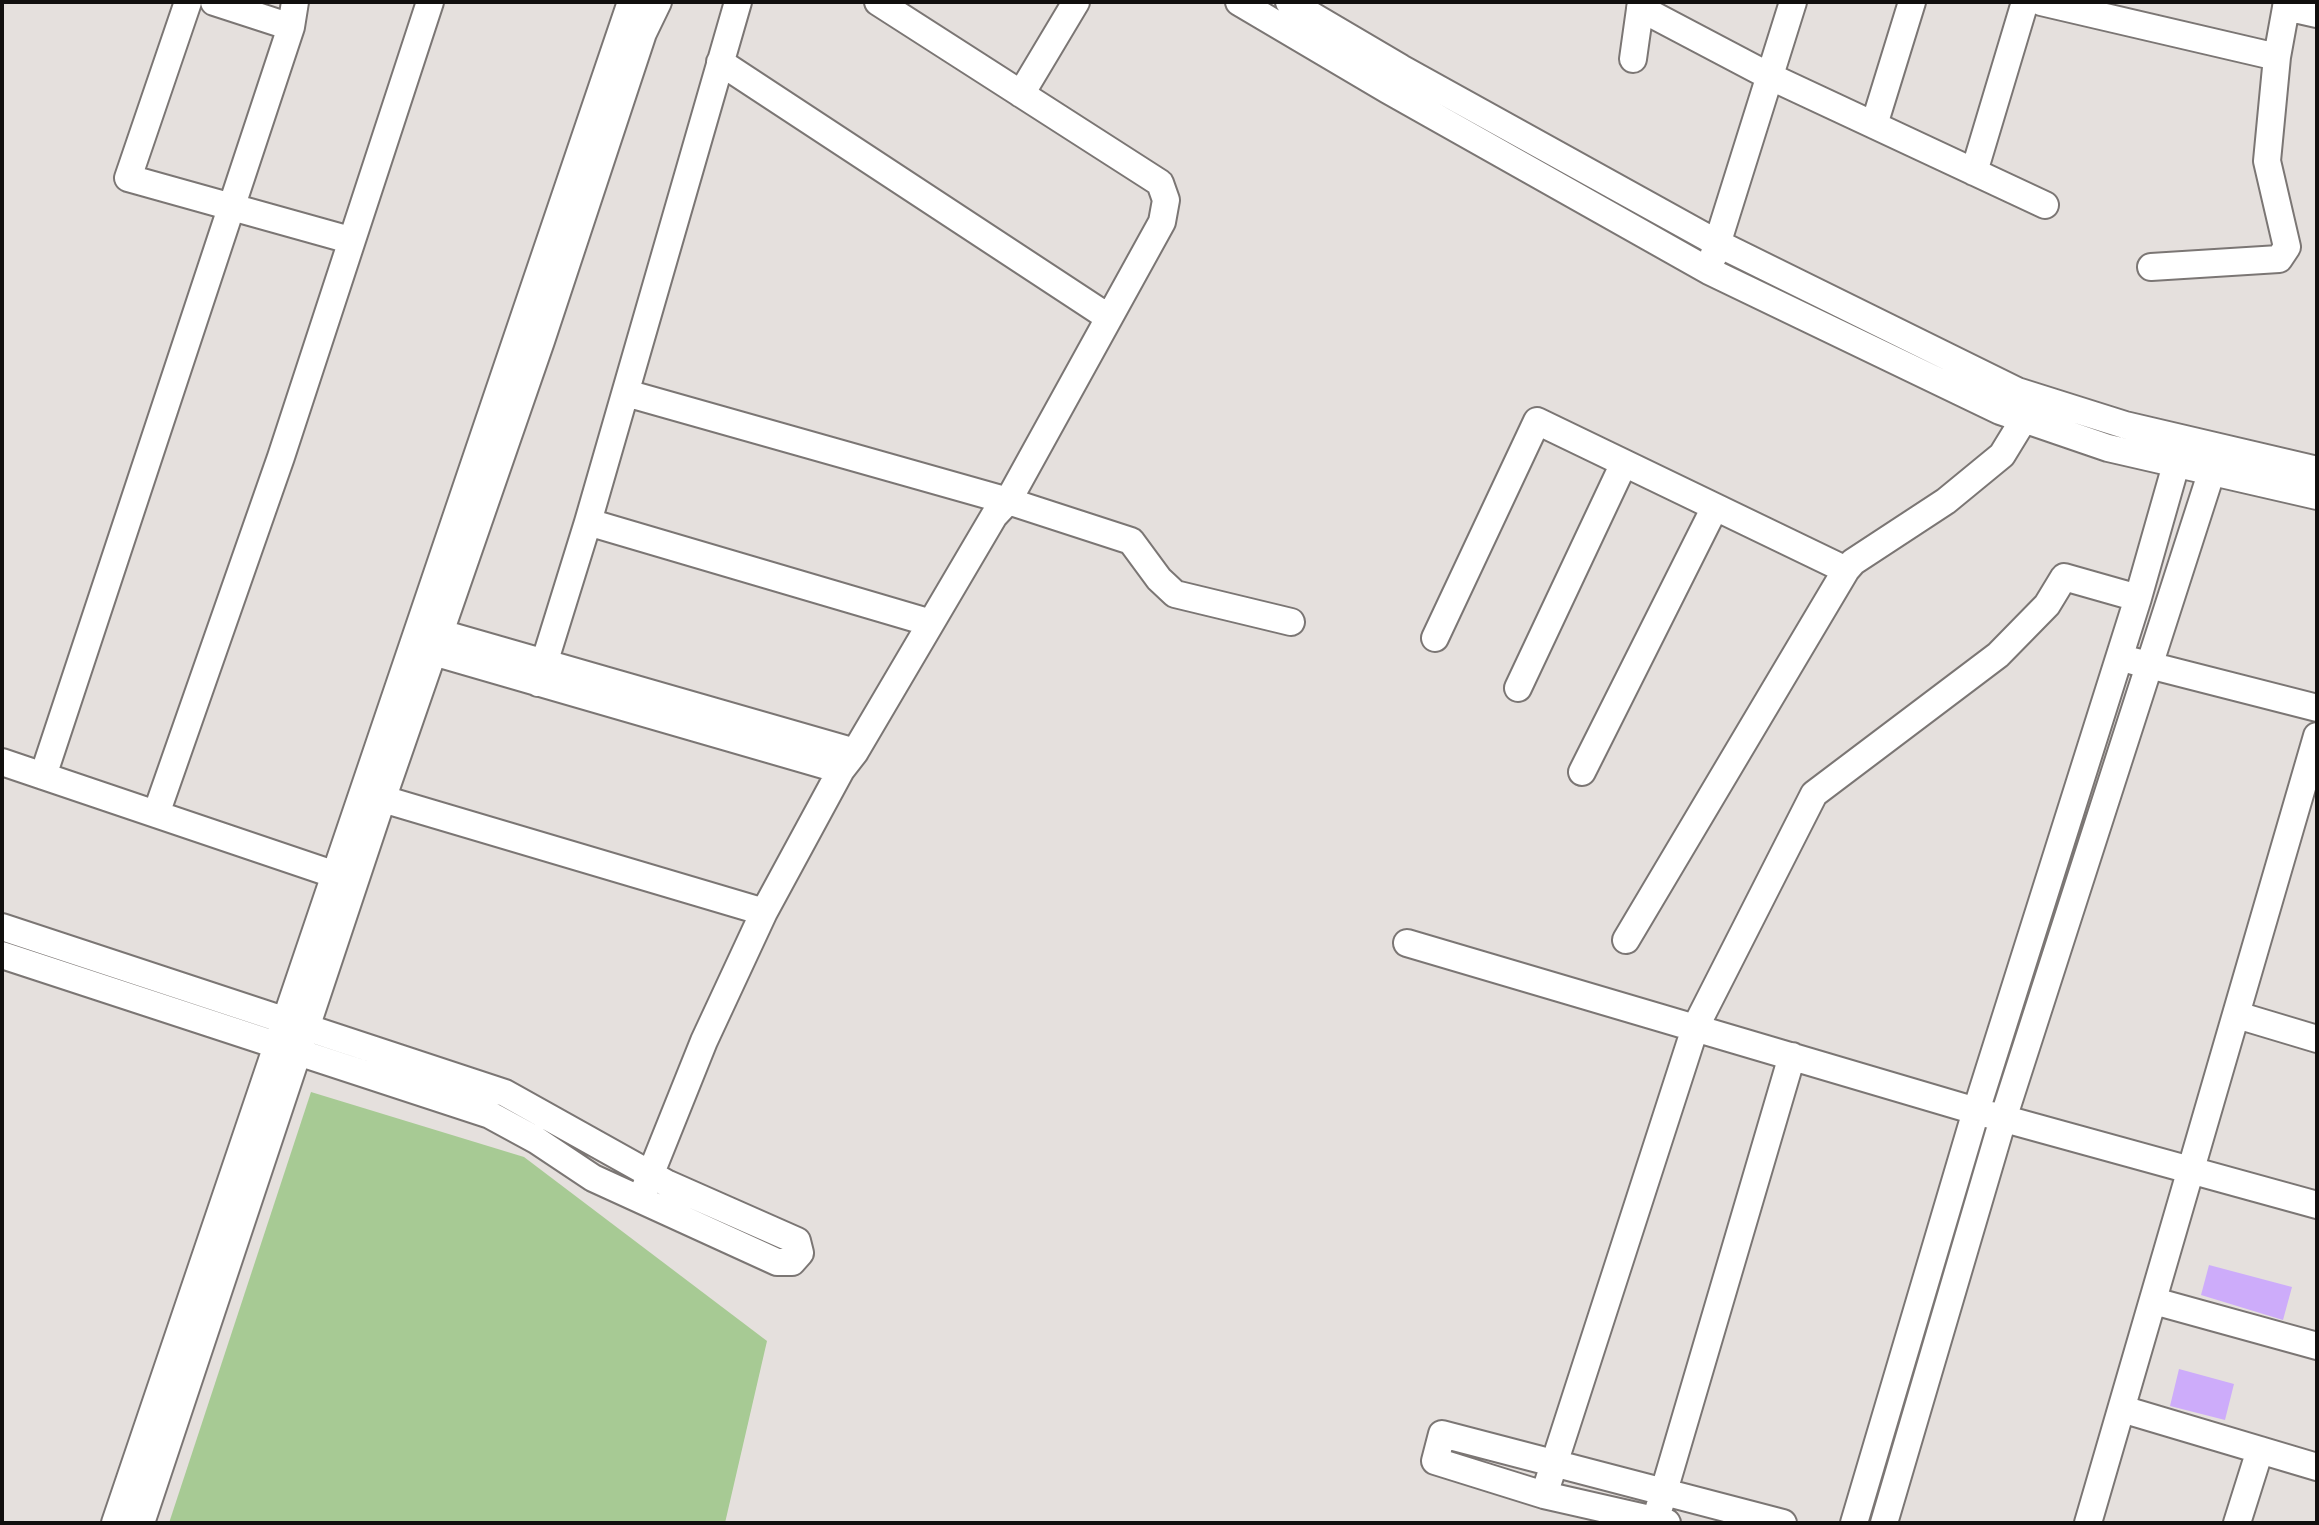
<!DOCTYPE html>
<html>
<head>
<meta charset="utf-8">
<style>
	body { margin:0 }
	#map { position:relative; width:2319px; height:1525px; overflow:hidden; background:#e5e0dd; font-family:Jost,sans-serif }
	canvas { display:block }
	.frame { position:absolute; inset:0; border:4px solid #110f0e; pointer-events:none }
</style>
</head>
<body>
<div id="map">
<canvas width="2319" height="1525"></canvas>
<div class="frame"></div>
</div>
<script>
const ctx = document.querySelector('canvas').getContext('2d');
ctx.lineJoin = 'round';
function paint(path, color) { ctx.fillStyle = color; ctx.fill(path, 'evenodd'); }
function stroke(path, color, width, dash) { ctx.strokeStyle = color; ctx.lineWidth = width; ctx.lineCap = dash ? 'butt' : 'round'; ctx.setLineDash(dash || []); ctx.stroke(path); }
const green = new Path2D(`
	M311,1092L524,1157L767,1341L725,1523H169Z`);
const building = new Path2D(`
	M2209,1265L2292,1287L2283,1320L2201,1295Z
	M2179,1369L2234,1384L2225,1420L2170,1406Z`);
const minor = new Path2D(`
	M188,2L128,178L350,240
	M214,2L291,27
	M1239,2L1388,90L1709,271L2000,411L2108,448L2317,496
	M1289,2L1401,68L1717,243L2017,391L2125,425L2317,470
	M2041,2L2277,57
	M2286,7L2317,14
	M1640,8L1769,76L2045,205
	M1633,59L1641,2
	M720,62L1108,317
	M1021,94L1076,2
	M1874,125L1912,2
	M1974,172L2025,2
	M1713,257L1793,2
	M2151,267L2279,259L2287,247L2267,161L2277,57L2287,2
	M626,393L1008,501L1131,541L1159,579L1175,594L1291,622
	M588,522L931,623L994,516L1008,501L1162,222L1166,200L1160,183L878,2
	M423,628L855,752
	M1435,638L1537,421L1846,570
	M416,647L841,770
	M2133,661L2317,708
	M538,683L588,522L738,2
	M1518,688L1624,463
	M2,762L333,874
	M1582,772L1715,507
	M43,776L291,27L295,2
	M366,794L764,912
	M156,814L281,457L430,2
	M2,927L505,1093L668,1184L797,1241L800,1253L792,1262H777L593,1178L536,1140L490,1115L2,955
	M1626,940L1846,570L1853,562L1946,501L2002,455L2024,419
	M1407,943L1976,1111L2317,1205
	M2237,1015L2317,1039
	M645,1188L704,1041L764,912L841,770L855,752L931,623
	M2154,1301L2317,1346
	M2122,1409L2317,1467
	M1544,1495L1695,1028L1814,794L1998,655L2047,605L2064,577L2138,598
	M1659,1508L1792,1056
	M115,1523L631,2
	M141,1523L382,800L541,341L643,33L658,2
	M1667,1523L1544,1495L1435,1461L1442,1434L1783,1523
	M1854,1523L1976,1111L2138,598L2181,447
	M1884,1523L2003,1119L2217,455
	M2088,1523L2317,736
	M2237,1523L2260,1450`);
paint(green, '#a7ca94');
paint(building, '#cdacfa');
stroke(minor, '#7b7674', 30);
stroke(minor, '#fff', 26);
</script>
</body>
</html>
